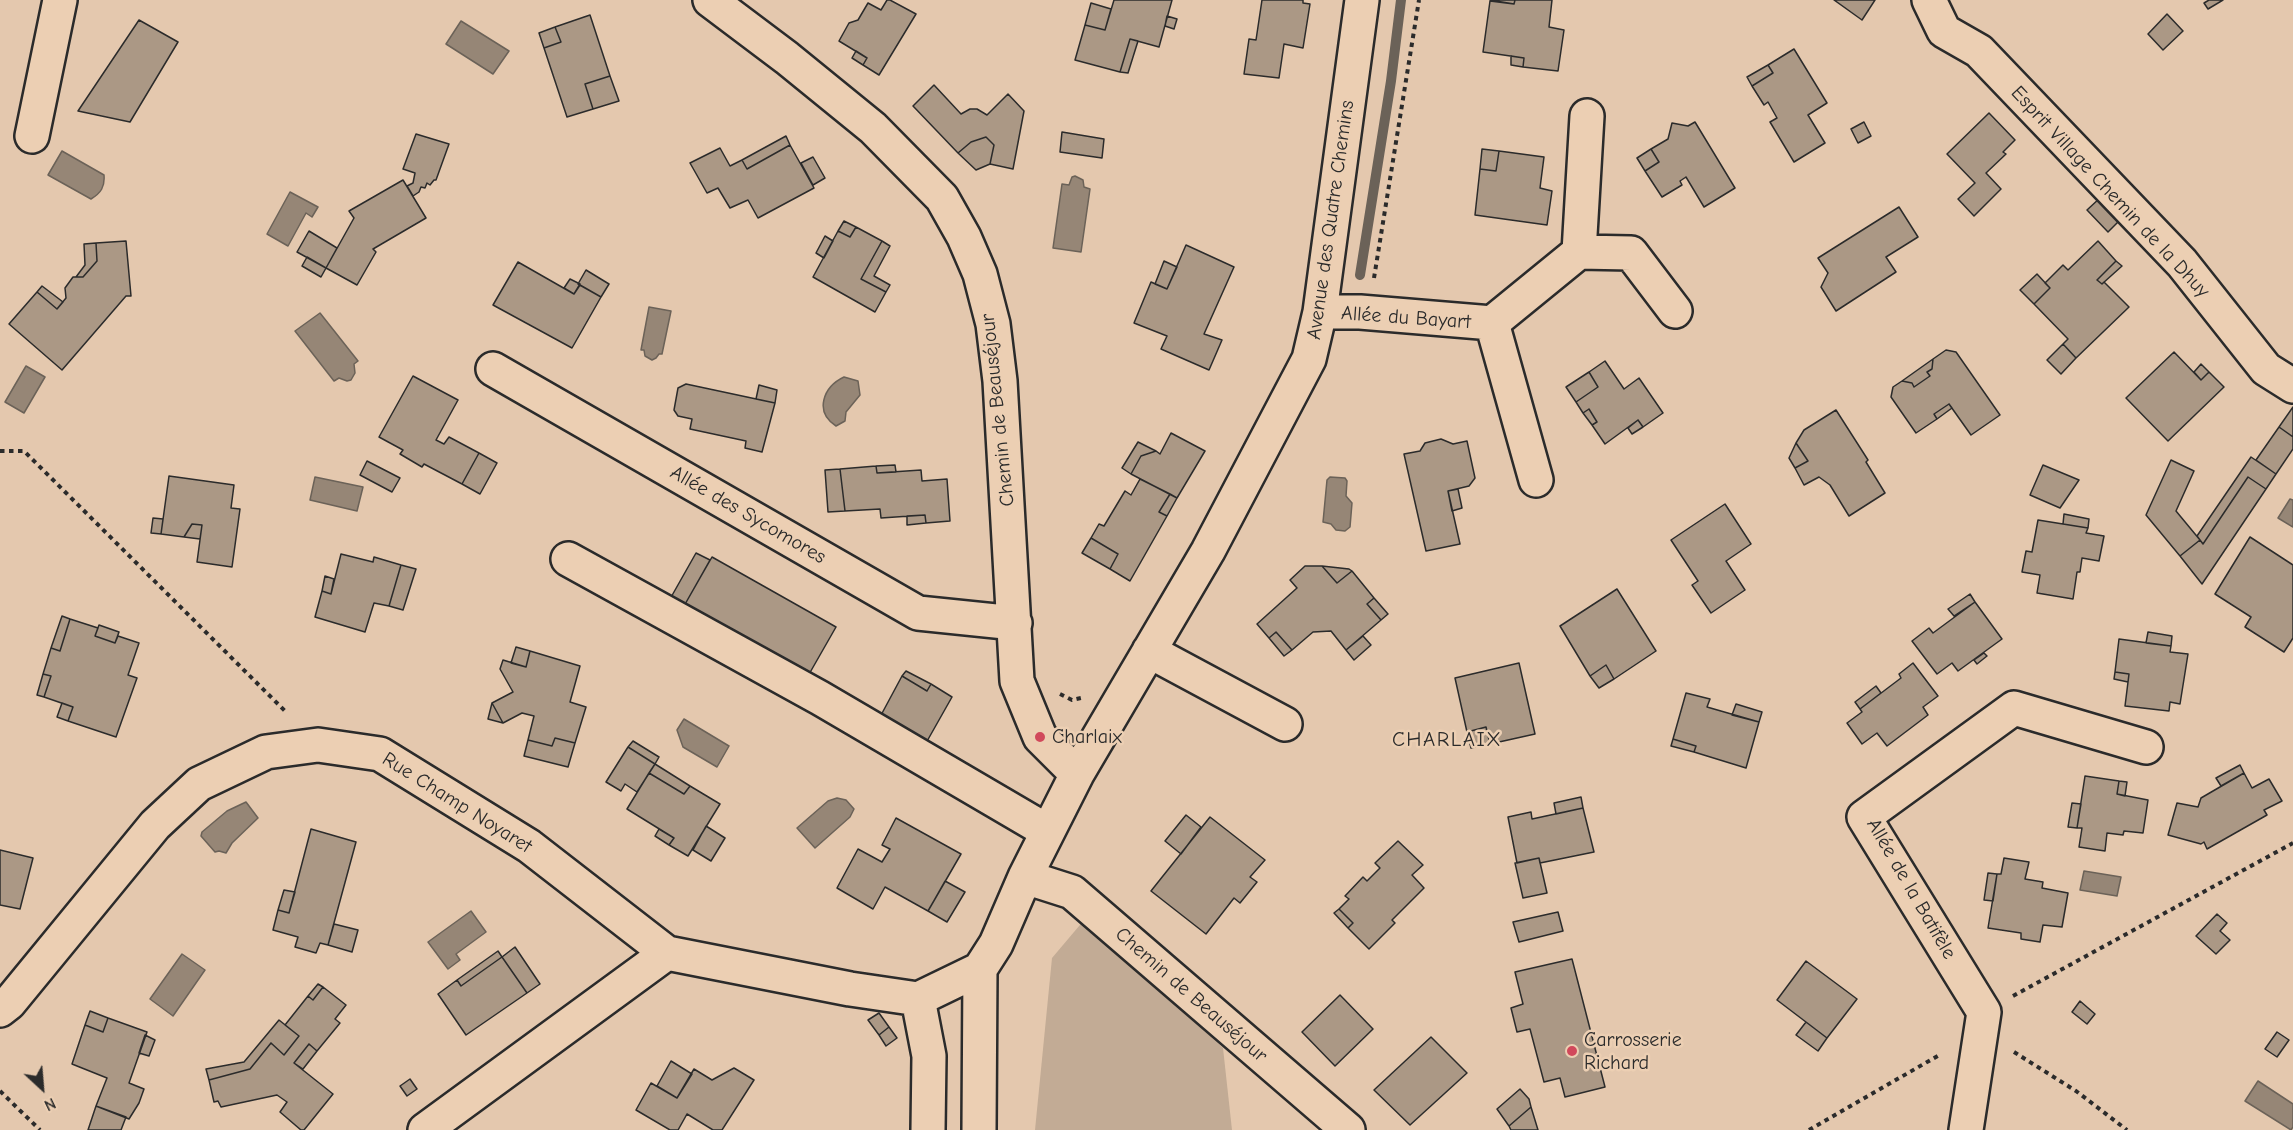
<!DOCTYPE html>
<html>
<head>
<meta charset="utf-8">
<style>
	body { margin:0 }
	#map { position:relative; width:2293px; height:1130px; overflow:hidden; background:#e4c8ae; font-family:"Comic Neue",sans-serif }
	canvas { display:block }
	.north { position:absolute; left:12px; top:1058px; width:60px; height:60px; -webkit-text-stroke:4px #eccfb3; paint-order:stroke; rotate:154deg; font-size:16px; font-weight:700; line-height:24px; text-align:center; color:#2b2b2b }
	.north::after { content:''; display:block; margin:auto; width:21px; height:27px; background:#2b2b2b; clip-path:polygon(50% 0,100% 100%,50% 72%,0 100%) }
</style>
</head>
<body>
<div id="map">
<canvas width="2293" height="1130"></canvas>
<div class="north">N</div>
</div>
<script>
const ctx = document.querySelector('canvas').getContext('2d');
ctx.lineJoin = 'round';
function paint(path, color) { ctx.fillStyle = color; ctx.fill(path, 'evenodd'); }
function stroke(path, color, width, dash) { ctx.strokeStyle = color; ctx.lineWidth = width; ctx.lineCap = dash ? 'butt' : 'round'; ctx.setLineDash(dash || []); ctx.stroke(path); }
function drawText(font, color, halo, rows, align = 'center') {
  ctx.font = font + ' "Comic Neue",sans-serif'; ctx.lineWidth = 5; ctx.setLineDash([]); ctx.textBaseline = 'middle'; ctx.strokeStyle = halo; ctx.fillStyle = color; for (const [text, x, y, turn = 0] of rows) {
    ctx.save(); ctx.translate(x, y); ctx.rotate((+turn || 0) * Math.PI / 180); ctx.textAlign = isNaN(turn) ? turn : align; if (halo) ctx.strokeText(text, 0, 0); ctx.fillText(text, 0, 0); ctx.restore();
  }
}
const green = new Path2D(`
	M1085,919L1223,1048L1232,1130H1035L1052,958Z`);
const water = new Path2D(`
	M461,21L509,51L493,74L446,44Z
	M62,151L104,175C105,187 101,193 91,199L48,175Z
	M1075,176L1083,180L1084,187L1090,189L1081,252L1053,248L1062,184L1069,185L1072,177Z
	M290,192L318,207L312,217L306,213L288,246L267,234Z
	M649,307L671,311L662,354H659L656,358L652,360L645,356L644,350H641Z
	M320,313L358,361L354,364L355,373L351,380L347,381L339,378L334,381L295,331Z
	M26,366L45,377L24,413L5,402Z
	M844,377L858,381L860,395L846,412L845,421L836,426C814,412 823,387 844,377Z
	M315,477L363,487L357,511L310,500Z
	M1330,477L1345,478L1347,481L1346,496L1352,503L1350,527L1345,531L1336,530L1331,524L1323,522L1327,480Z
	M2290,499L2293,500V527L2278,518Z
	M684,719L729,746L717,767L683,747L677,730Z
	M837,798L846,800L854,809L850,817L815,848L797,828L828,801Z
	M246,802L258,818L232,843L226,853L219,851L215,852L201,836L202,832L227,811Z
	M2084,871L2121,877L2117,896L2080,890Z
	M471,911L486,932L456,954L460,960L448,969L428,942Z
	M182,954L205,970L173,1016L150,999Z
	M2258,1081L2293,1104V1127L2291,1130L2245,1101Z`);
const stream = new Path2D(`
	M1360,275L1391,81L1401,0`);
const building = new Path2D(`
	M887,0H890L916,14L879,75L863,65L867,58L839,41L849,23L858,20L868,3L881,10Z
	M1114,0H1172L1159,47L1130,39L1120,72L1075,60L1085,25L1105,30Z
	M1262,0H1303V3L1310,4L1303,48L1284,44L1279,78L1244,74L1249,39L1256,40Z
	M1490,0H1515L1514,4Z
	M1515,0H1552L1549,27L1564,30L1558,71L1523,67L1524,58L1483,52L1490,1L1514,4Z
	M1834,0H1875L1862,20Z
	M2209,0H2223L2208,9L2204,3Z
	M1091,3L1111,9L1105,30L1085,25Z
	M2167,14L2183,31L2163,50L2148,34Z
	M590,15L610,76L585,84L593,109L567,117L544,48L561,42L555,27Z
	M1167,16L1177,19L1174,29L1165,26Z
	M139,20L178,42L130,122L78,111Z
	M555,27L561,42L544,48L539,33Z
	M1130,39L1138,41L1128,73L1120,72Z
	M1794,49L1827,103L1808,115L1825,143L1794,162L1770,122L1777,118L1768,102L1764,105L1752,86L1773,73L1768,65Z
	M856,51L867,58L863,65L852,58Z
	M1511,56L1524,58L1523,67L1511,65Z
	M1768,65L1773,73L1752,86L1747,77Z
	M610,76L619,101L593,109L585,84Z
	M934,85L961,114L970,109H977L987,115L1008,94L1024,111L1013,169L990,164L994,145L986,137L971,142L958,153L913,106Z
	M1989,113L2015,140L2003,152L2006,154L1986,173L2001,189L1974,216L1958,199L1975,183L1947,154Z
	M1695,122L1735,188L1704,207L1686,177L1680,181L1682,185L1662,197L1645,171L1659,162L1651,149L1668,139L1672,123L1688,126Z
	M1864,122L1871,136L1858,143L1851,129Z
	M1062,132L1104,139L1102,158L1060,152Z
	M416,134L449,144L436,180H434L430,185L427,183L425,188L421,187L419,192L413,196L407,186L413,183L415,173L403,169Z
	M786,136L790,145L747,169L742,160Z
	M986,137L994,145L990,164L976,170L958,153L971,142Z
	M790,145L814,188L758,218L748,200L730,208L718,188L707,193L690,163L720,148L730,166L742,160L747,169Z
	M1482,149L1499,151L1496,171L1480,169Z
	M1651,149L1659,162L1645,171L1637,158Z
	M1499,151L1544,157L1540,188L1552,191L1547,225L1475,215L1480,169L1496,171Z
	M813,157L825,178L813,185L801,163Z
	M403,180L426,218L373,249L376,252L357,285L326,268L354,218L349,211Z
	M2101,197L2122,218L2108,232L2087,210Z
	M1899,207L1918,237L1886,257L1896,272L1836,311L1821,287L1828,273L1818,258Z
	M844,221L856,227L850,237L838,231Z
	M856,227L882,241L861,279L886,292L875,312L813,277L838,231L850,237Z
	M309,231L337,248L326,268L297,252Z
	M825,236L833,241L824,258L816,253Z
	M126,241L131,296H126L62,370L9,324L37,292L57,309L66,298L65,288L73,277H83L97,261L96,243Z
	M882,241L890,246L874,276L890,285L886,292L861,279Z
	M2098,241L2116,261L2097,280L2102,284L2104,282L2129,307L2076,358L2063,344L2068,339L2034,304L2050,288L2045,283L2063,265L2068,270Z
	M96,243L97,261L83,277H76L85,265L84,244Z
	M1186,245L1234,267L1204,334L1222,340L1209,370L1161,349L1167,336L1134,323L1151,282L1167,289Z
	M307,257L326,268L321,277L302,266Z
	M1164,261L1177,267L1167,289L1155,284Z
	M2116,261L2122,266L2102,284L2097,280Z
	M518,262L574,294L580,285L601,297L572,348L493,305Z
	M586,270L609,284L601,297L578,284Z
	M2037,274L2050,288L2034,304L2020,290Z
	M570,279L580,284L574,294L564,288Z
	M42,286L63,302L57,309L37,292Z
	M2063,344L2076,358L2061,374L2047,360Z
	M1946,350L1956,352L2000,415L1971,435L1949,404L1934,414L1937,419L1916,433L1891,397L1893,387L1902,381L1912,383L1914,387L1930,376L1927,372L1932,369L1933,359Z
	M2174,352L2201,380L2209,372L2224,387L2168,441L2126,398Z
	M1933,359L1932,369L1927,372L1930,376L1914,387L1912,383L1902,381Z
	M1605,361L1624,389L1639,378L1663,413L1643,427L1638,420L1605,444L1592,425L1597,422L1589,409L1583,413L1576,402L1598,387L1589,372Z
	M2201,364L2209,372L2201,380L2194,372Z
	M1589,372L1598,387L1576,402L1566,387Z
	M413,376L458,400L436,440L444,444L449,437L479,453L462,484L424,464L422,467L400,454L403,450L379,437Z
	M686,384L775,403L762,452L745,448L746,441L690,429L692,419L678,416L674,410L678,388Z
	M759,385L777,390L775,403L756,399Z
	M1949,404L1952,408L1937,419L1934,414Z
	M2293,407V437L2279,427Z
	M1589,409L1597,422L1592,425L1583,413Z
	M1836,410L1868,460L1866,462L1885,493L1849,516L1830,485L1819,477L1804,485L1795,468L1808,461L1796,443L1804,430Z
	M1638,420L1643,427L1632,434L1628,428Z
	M2279,427L2293,437V449L2276,474L2256,460Z
	M1171,433L1205,451L1177,498L1131,474L1141,456L1156,451L1160,454Z
	M1441,439L1453,444L1467,441L1475,478L1469,486L1448,491L1460,544L1426,551L1404,454L1420,451L1425,443Z
	M1138,442L1156,451L1141,456L1131,474L1122,468Z
	M1796,443L1808,461L1795,468L1789,458Z
	M479,453L497,463L480,494L462,484Z
	M2251,457L2276,474L2266,489L2248,477L2203,544L2197,536Z
	M2171,460L2194,471L2176,511L2200,540L2180,556L2146,515Z
	M367,461L400,478L392,492L360,475Z
	M895,465L896,472L877,473L876,466Z
	M2043,465L2079,480L2060,508L2030,495Z
	M876,466L877,473L921,470L922,481L947,479L950,521L926,523L925,515L881,518L880,509L845,511L840,469Z
	M840,469L845,511L828,512L825,470Z
	M169,476L234,485L231,508L240,509L232,567L197,562L202,525L192,524L184,537L161,534Z
	M2248,477L2266,489L2202,584L2180,556L2200,540L2203,544Z
	M1140,479L1170,494L1159,512L1167,516L1130,581L1110,569L1118,554L1091,538L1099,524L1104,526L1125,491L1131,495Z
	M1458,489L1462,508L1452,511L1448,491Z
	M1170,494L1177,498L1167,516L1159,512Z
	M1725,504L1751,544L1726,561L1745,590L1711,613L1692,585L1698,581L1671,540Z
	M2064,514L2089,519L2088,528L2063,524Z
	M925,515L926,523L907,525V516Z
	M153,518L163,519L161,534L151,533Z
	M2038,520L2088,528L2086,533L2104,536L2099,561L2082,558L2080,572H2077L2073,599L2037,593L2040,575L2022,572L2026,551L2032,552Z
	M192,524L202,525L200,539L184,537Z
	M2250,537L2293,565V638L2284,652L2245,627L2251,617L2215,594Z
	M1091,538L1118,554L1110,569L1082,553Z
	M696,553L710,560L684,606L670,599Z
	M341,554L373,562L374,557L401,565L389,606L374,603L365,632L315,617L322,591L331,594Z
	M712,557L836,627L808,676L684,606Z
	M401,565L416,569L403,610L389,606Z
	M1305,566H1322L1337,583L1352,571L1374,598L1367,604L1381,620L1346,650L1331,631L1313,632L1292,650L1276,632L1269,638L1257,624L1297,588L1290,580Z
	M1322,566L1349,569L1352,571L1337,583Z
	M325,576L334,579L331,594L322,591Z
	M1617,589L1656,651L1614,679L1606,665L1590,676L1560,626Z
	M1970,594L1975,602L1954,616L1948,609Z
	M1374,598L1388,614L1381,620L1367,604Z
	M1975,602L2002,639L1958,671L1952,663L1937,674L1912,641L1929,628L1933,633Z
	M62,616L70,619L60,651L51,648Z
	M70,619L98,628L95,636L115,643L118,636L139,643L128,675L137,678L116,737L68,721L73,707L44,697L51,676L43,674L51,648L60,651Z
	M99,625L119,632L115,643L95,636Z
	M1276,632L1292,650L1284,656L1269,638Z
	M2148,632L2172,636L2171,646L2146,643Z
	M1363,636L1371,645L1354,660L1346,650Z
	M2119,639L2171,646L2170,652L2188,654L2180,704L2170,702L2169,711L2125,706L2129,674L2115,672Z
	M516,647L530,651L526,667L511,663Z
	M530,651L580,666L570,702L586,707L575,743L555,738L552,746L528,740L534,716L522,713L503,723L492,703L513,692L500,669L503,660L526,667Z
	M1984,653L1987,656L1977,664L1974,660Z
	M1519,663L1535,734L1490,744L1486,727L1467,732L1455,678Z
	M1913,663L1938,696L1923,707L1928,715L1887,746L1877,733L1862,744L1847,723L1862,712L1860,709L1901,678L1899,674Z
	M1606,665L1614,679L1599,688L1590,676Z
	M906,671L931,684L927,691L902,676Z
	M2115,672L2129,674L2128,682L2114,679Z
	M43,674L51,676L44,697L37,695Z
	M902,676L927,691L931,684L952,697L926,743L880,717Z
	M1876,686L1881,693L1860,709L1855,702Z
	M1686,693L1710,699L1707,707L1759,722L1746,768L1694,752L1696,746L1673,739Z
	M62,703L73,707L68,721L57,717Z
	M492,703L503,723L488,719Z
	M1736,704L1762,712L1759,722L1732,715Z
	M1486,727L1490,744L1471,748L1467,732Z
	M555,738L575,743L568,767L524,756L528,740L552,746Z
	M1673,739L1696,746L1694,752L1671,746Z
	M633,741L659,757L655,764L628,747Z
	M628,747L655,764L637,792L625,784L621,791L606,782Z
	M655,764L690,786L684,794L649,773Z
	M2240,765L2244,773L2221,786L2216,778Z
	M649,773L684,794L690,786L720,804L688,856L669,845L674,838L627,809Z
	M2244,773L2252,788L2269,779L2282,801L2264,810L2267,815L2207,849L2204,842L2201,844L2168,835L2177,803L2198,807L2201,798Z
	M2085,776L2119,781L2117,794L2148,800L2143,833L2124,831L2123,835L2107,833L2105,851L2079,847L2082,828H2077Z
	M2119,781L2127,782L2125,796L2117,794Z
	M1581,797L1583,808L1556,814L1554,803Z
	M2072,803L2081,804L2077,828L2068,827Z
	M1583,808L1594,852L1540,863L1539,858L1517,863L1508,817L1531,812L1532,819Z
	M1186,815L1201,827L1181,854L1165,841Z
	M1210,817L1265,860L1250,877L1257,882L1240,903L1234,898L1206,934L1151,891Z
	M896,818L961,854L928,911L885,887L873,909L837,888L858,849L882,862L890,849L882,845Z
	M706,826L725,838L711,861L693,850Z
	M311,829L356,842L328,945L320,943L316,953L295,947L298,937L273,930L278,910L289,913Z
	M659,829L674,838L669,845L655,836Z
	M1398,841L1423,865L1412,875L1424,888L1392,920L1395,923L1369,949L1348,928L1353,923L1339,909L1349,899L1345,896L1363,877L1367,881L1380,868L1375,863Z
	M0,850L33,858L20,909L0,905Z
	M1539,858L1547,893L1523,898L1515,863Z
	M2004,858L2029,862L2025,879L2043,882L2042,888L2068,893L2062,927L2043,925L2040,942L2021,939V933L1988,928L1997,874H2001Z
	M1988,873L1997,874L1993,901L1984,900Z
	M945,881L965,892L947,922L928,911Z
	M284,890L295,892L289,913L278,910Z
	M1339,909L1353,923L1348,928L1334,913Z
	M1558,912L1563,931L1519,942L1513,922Z
	M2217,914L2227,923L2220,931L2230,940L2216,954L2196,936Z
	M334,924L358,930L352,952L328,945Z
	M515,947L540,984L527,993L502,957Z
	M498,951L502,957L461,986L457,980Z
	M502,957L527,993L466,1035L438,994L457,980L461,986Z
	M1572,959L1605,1087L1565,1097L1560,1078L1544,1082L1530,1029L1517,1032L1511,1008L1523,1004L1515,972Z
	M1806,961L1857,999L1827,1038L1777,1000Z
	M318,984L323,987L313,1000L308,996Z
	M323,987L346,1005L335,1019L340,1023L317,1051L309,1044L294,1063L333,1094L304,1130H301L280,1112L287,1102L277,1095L221,1107L218,1101L214,1102L209,1080L250,1069L271,1043L284,1055L299,1036L285,1025L308,996L313,1000Z
	M1340,995L1373,1029L1335,1066L1302,1032Z
	M2080,1001L2095,1014L2087,1024L2072,1012Z
	M90,1011L108,1018L103,1032L85,1025Z
	M879,1013L889,1027L879,1035L868,1020Z
	M108,1018L147,1032L129,1083L144,1089L139,1103L129,1119L96,1106L107,1078L72,1064L85,1025L103,1032Z
	M279,1020L299,1036L284,1055L271,1043L250,1069L209,1080L206,1069L244,1062Z
	M1806,1022L1827,1038L1818,1051L1796,1035Z
	M889,1027L897,1038L886,1046L879,1035Z
	M2277,1032L2289,1040L2277,1057L2265,1049Z
	M145,1035L155,1040L149,1056L139,1053Z
	M1431,1037L1467,1073L1410,1125L1374,1090Z
	M309,1044L317,1051L303,1069L294,1063Z
	M671,1061L692,1074L677,1098L657,1086Z
	M734,1068L754,1080L722,1130H713L687,1114L678,1130H670L636,1110L651,1083L677,1098L694,1069L712,1080Z
	M410,1079L417,1089L407,1096L400,1086Z
	M1520,1089L1529,1099L1531,1107L1509,1126L1497,1109Z
	M96,1106L126,1117L121,1130H88Z
	M1531,1107L1538,1130H1511L1509,1126Z`);
const path = new Path2D(`
	M1374,278L1419,0
	M0,451H24L287,713
	M1060,694L1072,700L1081,698
	M2013,996L2293,843
	M2014,1052L2076,1091L2127,1130
	M0,1091L40,1130
	M1809,1130L1941,1054`);
const minor = new Path2D(`
	M710,0L787,58L873,128L942,198L964,237L980,274L993,324L1000,381L1017,681L1040,737L1077,774
	M1929,0L1944,31L1979,51L2182,263L2266,369L2293,386
	M32,136L60,0
	M1579,252L1631,253L1675,311
	M1320,312H1360L1492,323L1579,252L1587,116
	M1492,323L1536,480
	M493,369L918,613L1015,623
	M568,559L820,698L1047,831
	M1149,651L1285,724
	M1025,877L1072,892L1348,1130
	M918,999L929,1056L928,1130
	M0,1010L9,1003L155,825L199,784L266,752L318,745L380,754L529,846L667,953L850,989L918,999L980,969
	M425,1130L667,953
	M979,1130L980,969L996,944L1025,877L1077,774L1208,551L1309,359L1320,312L1362,0
	M1966,1130L1984,1012L1864,817L2014,708L2146,747`);
const markers = [
	[1040,737,6,"#d1495b"],
	[1572,1051,6,"#d1495b"]
];
const streetNames = [
	["Esprit Village Chemin de la Dhuy",2110,192,47],
	["Avenue des Quatre Chemins",1331,220,-82],
	["Allée du Bayart",1406,318,4],
	["Chemin de Beauséjour",998,410,-96],
	["Allée des Sycomores",748,515,30],
	["Rue Champ Noyaret",457,803,32],
	["Allée de la Batifèle",1911,889,60],
	["Chemin de Beauséjour",1191,995,41]
];
const poiNames = [
	["Charlaix",1052,737],
	["Carrosserie",1584,1040],
	["Richard",1584,1063]
];
const neighbourhoodNames = [
	["CHARLAIX",1447,740]
];
paint(green, '#c2ab95');
paint(water, '#968676');
stroke(water, '#6b6258', 1.5);
stroke(stream, '#6b6258', 10);
paint(building, '#ab9885');
stroke(building, '#2b2b2b', 1.5);
stroke(minor, '#2b2b2b', 38);
stroke(path, '#2b2b2b', 4, [4.5, 4.5]);
stroke(minor, '#eccfb3', 33);
for (const [x, y, r, color] of markers) { const dot = new Path2D(); dot.arc(x, y, r, 0, 2 * Math.PI); ctx.fillStyle = color; ctx.fill(dot); stroke(dot, '#eccfb3', 2); }
drawText('20px', '#2b2b2b', '#eccfb3', streetNames);
drawText('20px', '#2b2b2b', '#eccfb3', poiNames, 'left');
ctx.letterSpacing = '1.5px';
drawText('21px', '#2b2b2b', '#eccfb3', neighbourhoodNames);
ctx.letterSpacing = '0px';
</script>
</body>
</html>
